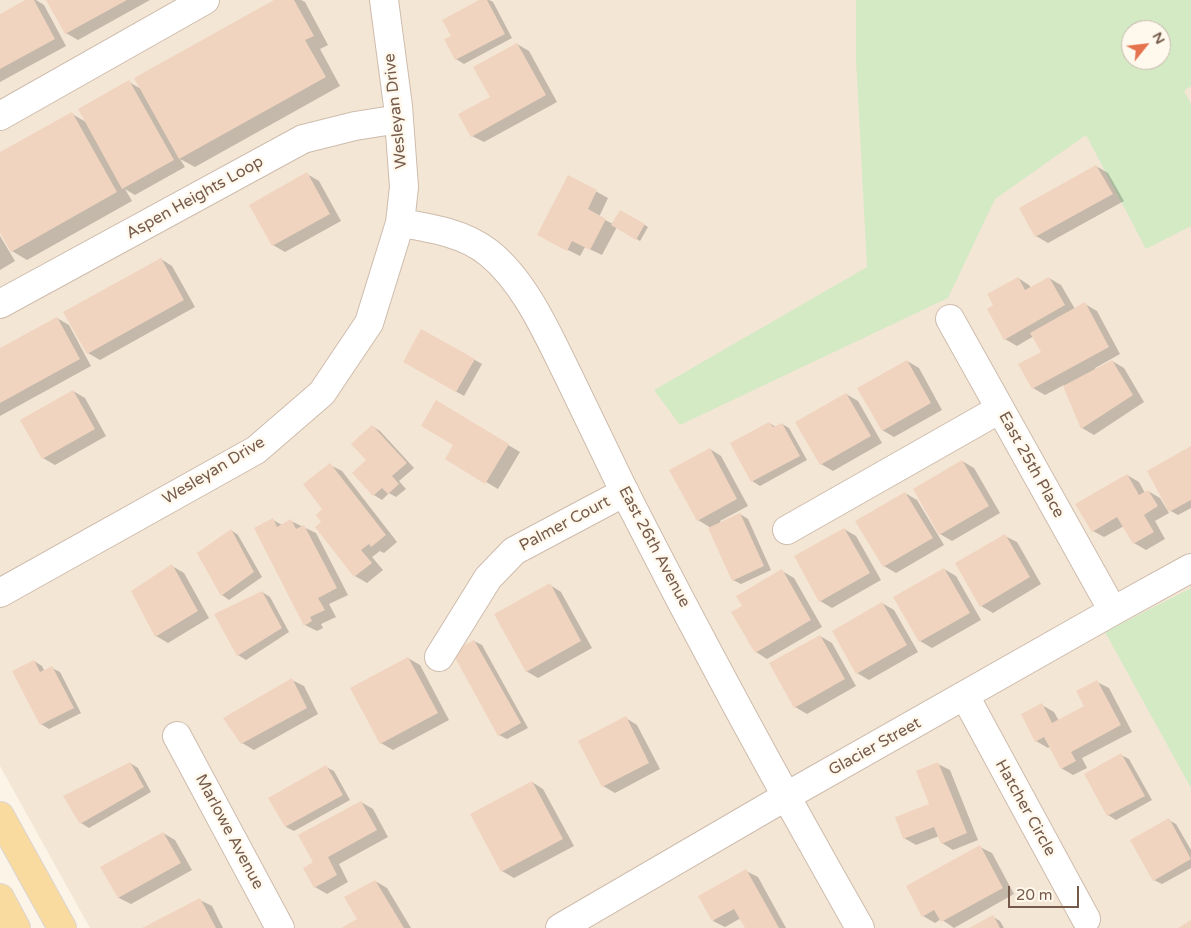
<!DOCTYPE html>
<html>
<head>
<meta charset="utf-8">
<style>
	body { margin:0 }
	#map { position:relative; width:1191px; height:928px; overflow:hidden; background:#fcf4e7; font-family:"Varela Round",sans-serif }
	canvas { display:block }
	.north { position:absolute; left:1121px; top:20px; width:50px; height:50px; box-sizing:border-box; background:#fff8ed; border:1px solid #c8b9ac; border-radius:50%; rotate:61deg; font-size:14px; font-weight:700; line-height:20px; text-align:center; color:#765b4b }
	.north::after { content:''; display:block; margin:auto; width:18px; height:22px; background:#e4734e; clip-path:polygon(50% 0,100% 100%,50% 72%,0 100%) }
	.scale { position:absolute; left:1008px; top:886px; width:71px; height:22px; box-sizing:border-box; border:2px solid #765b4b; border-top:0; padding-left:6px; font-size:15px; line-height:18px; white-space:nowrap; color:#765b4b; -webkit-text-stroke:4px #fff8ed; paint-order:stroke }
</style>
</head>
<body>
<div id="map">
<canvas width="1191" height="928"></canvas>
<div class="north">N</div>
<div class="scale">20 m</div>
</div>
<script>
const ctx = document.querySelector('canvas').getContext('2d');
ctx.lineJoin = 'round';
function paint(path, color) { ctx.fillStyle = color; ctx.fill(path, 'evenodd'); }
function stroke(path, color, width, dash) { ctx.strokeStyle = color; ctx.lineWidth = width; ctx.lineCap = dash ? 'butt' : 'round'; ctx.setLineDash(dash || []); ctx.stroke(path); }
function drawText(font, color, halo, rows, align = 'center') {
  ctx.font = font + ' "Varela Round",sans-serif'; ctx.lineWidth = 5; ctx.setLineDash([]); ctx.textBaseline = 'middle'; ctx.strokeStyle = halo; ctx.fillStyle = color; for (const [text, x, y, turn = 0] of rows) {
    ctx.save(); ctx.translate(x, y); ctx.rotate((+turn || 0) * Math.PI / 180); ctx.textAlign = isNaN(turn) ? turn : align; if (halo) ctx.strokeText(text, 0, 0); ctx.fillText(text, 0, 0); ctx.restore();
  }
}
const residential = new Path2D(`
	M0,0H1191V928H90L0,766ZM1131,30H1161V60H1131Z`);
const green = new Path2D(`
	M856,0H1191V86L1184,91L1191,104V226L1146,249L1086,135L995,199L948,298L680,425L654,390L867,267L856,59ZM1131,30H1161V60H1131Z
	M1191,588V788L1105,632Z`);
const shadow = new Path2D(`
	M28,0H36L44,5L66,46L0,82V15Z
	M48,0H150L78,40L66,33Z
	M277,0H301L305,2L328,45L320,49L340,86L195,167L180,159L185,167L135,195L125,189L132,201L27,260L12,251L0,230V154L72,114L86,122L129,82L141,89Z
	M482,0H489L493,2L512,38L464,64L456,59L452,36Z
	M517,44L529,51L557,102L484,142L472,136Z
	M1096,166L1108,173L1124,201L1048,243L1036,236Z
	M307,174L319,181L341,221L285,252L273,245Z
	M568,176L608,198L599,217L613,224L621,211L648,227L640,241L617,227L602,255L585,247L580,256L550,241Z
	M0,236L15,261L0,270Z
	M161,259L172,266L195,307L100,360L88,353Z
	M1018,278L1029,285L1031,288L1049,278L1061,285L1075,309L1085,304L1097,311L1120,354L1095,368L1096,370L1112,361L1124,368L1144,402L1094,435L1082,428L1064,385L1045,395L1033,388L1042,352L1034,336L1017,346L1005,339L995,306Z
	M57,318L69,325L91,366L0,416V350Z
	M422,330L482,364L464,396L404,362Z
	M907,361L919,368L942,410L894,437L882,430Z
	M73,391L85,398L106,436L55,465L43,458Z
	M846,394L858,401L882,443L833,471L821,464Z
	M436,402L520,452L498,489L447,459L455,444Z
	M769,423L776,427L782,424L789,428L807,460L760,486L752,481Z
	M372,426L380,431L414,468L399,481L406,489L396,497L389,493L382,500L374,495L354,473L368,460Z
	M1191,448V508L1178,515L1167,509Z
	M710,449L721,456L748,506L720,521L721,523L740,514L748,519L771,570L741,584L733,580L711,528L698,520Z
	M962,461L974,468L1000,513L952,541L940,534Z
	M330,465L342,471L397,542L384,553L380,551L372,557L383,570L367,583L355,576L324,509Z
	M1127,475L1139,482L1145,493L1148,491L1160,498L1169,513L1155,521L1165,539L1146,550L1134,543L1124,526L1104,537L1093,531Z
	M905,493L917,500L944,545L896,573L884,566Z
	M273,520L282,525L291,521L316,533L348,595L329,604L336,617L321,624L323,628L317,631L305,625Z
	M844,529L856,536L881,580L832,608L820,601Z
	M231,530L238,535L262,577L229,600L222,595Z
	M1005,536L1017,542L1041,584L993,613L981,606Z
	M172,566L184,573L209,618L168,643L156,636Z
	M944,569L956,576L981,620L932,648L920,641Z
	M782,571L794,578L822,627L767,659L756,652L744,606Z
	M550,585L561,592L592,648L538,678L526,671Z
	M262,592L270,597L289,632L246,660L238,655L216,615Z
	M882,603L894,610L918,652L869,680L857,673Z
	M820,636L832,643L856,686L807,714L795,707Z
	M474,641L482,645L528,728L507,739L499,735Z
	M408,658L420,665L449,720L393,750L381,743Z
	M34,661L42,666L45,672L52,668L60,672L81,713L49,729L41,724Z
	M292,680L304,686L318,714L254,750L242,743Z
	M1097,682L1109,688L1132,732L1082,758L1087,768L1073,775L1061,768L1050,747L1048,748L1036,741L1042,705L1054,712L1059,721L1085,707Z
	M626,718L637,725L660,769L615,793L603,786Z
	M1121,755L1129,759L1152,800L1116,820L1108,815L1086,775Z
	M130,763L138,768L151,792L89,828L81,823Z
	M938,764L950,770L978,840L953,850L942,843L939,836L916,845L904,838L931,805Z
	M326,767L334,771L350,800L294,831L286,827Z
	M532,782L543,789L574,846L514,878L502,871L472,814Z
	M361,802L373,809L388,837L339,864L348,882L327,894L315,887V862Z
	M1169,820L1176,824L1191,850V868L1162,884L1154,880Z
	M163,833L175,840L192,870L131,904L119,898L102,867Z
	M980,847L992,853L1014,894L954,928L941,919L935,923L923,916Z
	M746,871L758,877L786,928H746L741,918L725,927L713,921Z
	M375,881L387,888L411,928H344L359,920Z
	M200,900L212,906L223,928H145Z
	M993,917L1000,921L1004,928H972Z`);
const building = new Path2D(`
	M25,0H34L55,39L0,69V14Z
	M46,0H127L65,34Z
	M274,0H294L314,36L305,40L326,77L179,159L134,78Z
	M479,0H487L505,34L455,60L444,39L451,36L442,20Z
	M517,43L546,95L471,137L458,114L490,97L473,67Z
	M129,80L174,160L122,189L78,109Z
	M72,112L117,192L11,252L0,233V152Z
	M1096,165L1113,194L1035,237L1019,208Z
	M307,172L330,214L272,246L249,205Z
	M568,175L597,190L588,209L606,219L590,250L572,241L567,251L537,235Z
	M620,210L645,224L636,240L611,225Z
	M161,258L184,300L87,354L63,312Z
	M1018,277L1025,290L1049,277L1065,305L1004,340L987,309L993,305L987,294Z
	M1085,302L1109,347L1032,389L1018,364L1041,352L1030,333Z
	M57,317L80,359L0,403V348Z
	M421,329L475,359L456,392L403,362Z
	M907,360L931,403L882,431L857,388Z
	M1112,360L1133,395L1081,429L1063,386Z
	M73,390L95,429L42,459L20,420Z
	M846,393L871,436L820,465L795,422Z
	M436,400L509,444L485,484L445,459L453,445L421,426Z
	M769,422L773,427L782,423L800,456L751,482L730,443Z
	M372,425L407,463L392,476L399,484L388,494L382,488L373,496L352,473L366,460L351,444Z
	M1191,446V500L1169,512L1147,471Z
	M710,448L737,499L697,521L669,470Z
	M962,460L989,506L939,535L913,489Z
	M330,463L386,535L371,547L369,544L361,550L372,563L354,577L315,527L321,522L316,515L322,509L303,484Z
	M1127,474L1139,495L1148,490L1158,506L1144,515L1154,532L1133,544L1117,517L1092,532L1075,504Z
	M905,492L933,538L883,567L855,521Z
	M740,513L764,566L732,581L708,528Z
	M273,518L277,527L291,519L296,529L304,525L337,588L318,598L325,610L310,617L312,621L304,626L254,528Z
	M844,528L870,573L819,602L794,556Z
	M231,529L254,572L221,596L197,553Z
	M1005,534L1030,577L980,607L955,563Z
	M172,564L198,611L155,637L131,591Z
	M944,568L970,613L919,642L893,597Z
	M782,569L811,620L755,653L731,612L742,606L736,596Z
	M550,583L581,641L526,672L494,614Z
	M262,591L282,628L237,656L214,614Z
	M882,602L907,645L856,674L832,631Z
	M820,635L845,679L794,708L769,663Z
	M474,640L521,723L498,736L452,652Z
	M408,657L438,713L380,744L350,688Z
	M34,660L40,672L52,666L74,708L40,725L12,671Z
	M292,678L307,708L241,744L223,718Z
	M1097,680L1121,725L1071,752L1076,761L1061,769L1044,737L1035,742L1021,714L1042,703L1052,723L1084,706L1076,691Z
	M626,716L649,763L602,787L578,741Z
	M1121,753L1145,796L1107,816L1084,774Z
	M130,762L144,787L80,824L63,796Z
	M938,762L967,833L941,844L934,827L903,839L895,817L929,804L916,771Z
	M326,765L343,795L285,827L268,798Z
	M532,781L563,839L501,872L470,814Z
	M361,801L377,830L328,857L337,875L314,888L303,868L313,862L298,835Z
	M1169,818L1191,859L1153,881L1130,840Z
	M163,832L181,863L118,898L100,867Z
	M980,845L1003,888L941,922L934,910L922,917L906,886Z
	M746,869L779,928H745L734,909L712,921L698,896Z
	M375,880L404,928H341L357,919L344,897Z
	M200,898L216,928H142Z
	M993,915L1000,928H969Z
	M1191,920V928H1178Z`);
const minor = new Path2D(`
	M0,116L205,0
	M400,223C431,228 464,233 489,253C525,282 547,333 567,373C586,413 605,452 624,491C699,638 778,784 860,928
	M0,304L303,139L355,126L399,119
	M950,319L1113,611
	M787,530L1000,409
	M0,593L256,450L322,393L369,323L400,223L404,187L398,106L384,0
	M439,657L488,578L514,551L625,492
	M965,696L1086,919
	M177,736L280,928
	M560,928L785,797L1113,611L1191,568`);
const major = new Path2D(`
	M0,816L62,928
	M0,898L16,928`);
const streetNames = [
	["Wesleyan Drive",396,111,-96],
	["Aspen Heights Loop",195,198,-29],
	["East 25th Place",1031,465,61],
	["Wesleyan Drive",214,471,-31],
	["Palmer Court",565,524,-28],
	["East 26th Avenue",654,547,62],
	["Glacier Street",875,747,-29],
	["Hatcher Circle",1025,808,61],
	["Marlowe Avenue",229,832,62]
];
paint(residential, '#f4e6d5');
paint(green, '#d3eac5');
paint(shadow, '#0003');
paint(building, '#f1d4bf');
stroke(minor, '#cebcad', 30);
stroke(major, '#dbd4d0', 30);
stroke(minor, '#fff', 28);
stroke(major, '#f9dba0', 28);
drawText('16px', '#765b4b', '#fff8ed', streetNames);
</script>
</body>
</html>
